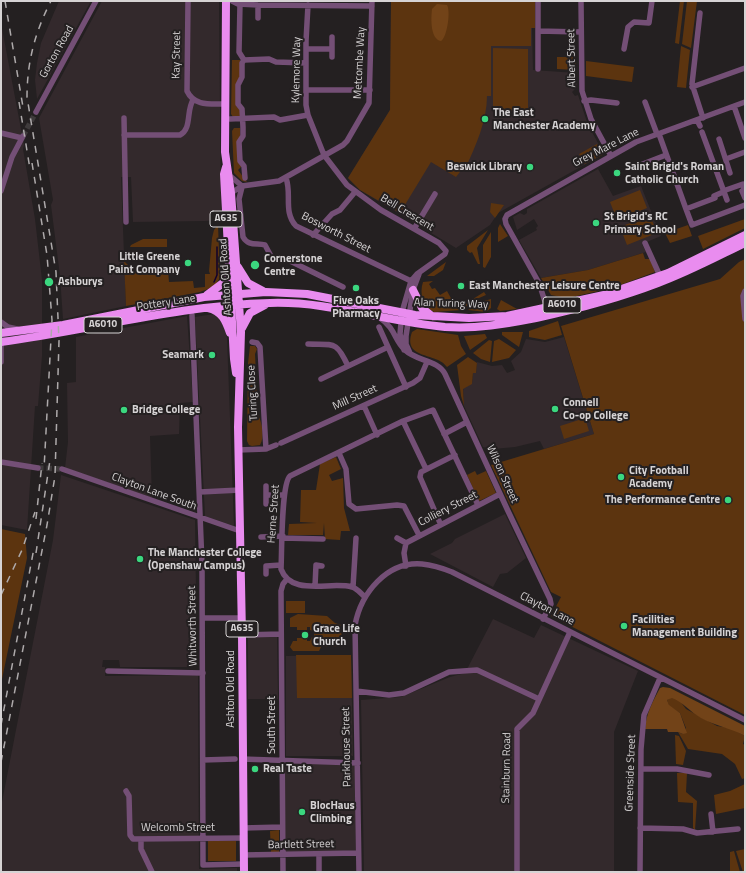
<!DOCTYPE html>
<html>
<head>
<meta charset="utf-8">
<style>
	body { margin:0 }
	#map { position:relative; width:746px; height:873px; overflow:hidden; background:#242021; font-family:"Titillium Web",sans-serif }
	canvas { display:block }
	.frame { position:absolute; inset:0; border:2px solid #d6d3d4; pointer-events:none }
</style>
</head>
<body>
<div id="map">
<canvas width="746" height="873"></canvas>
<div class="frame"></div>
</div>
<script>
const ctx = document.querySelector('canvas').getContext('2d');
ctx.lineJoin = 'round';
function paint(path, color) { ctx.fillStyle = color; ctx.fill(path, 'evenodd'); }
function stroke(path, color, width, dash) { ctx.strokeStyle = color; ctx.lineWidth = width; ctx.lineCap = dash ? 'butt' : 'round'; ctx.setLineDash(dash || []); ctx.stroke(path); }
function drawText(font, color, halo, rows, align = 'center') {
  ctx.font = font + ' "Titillium Web",sans-serif'; ctx.lineWidth = 4; ctx.setLineDash([]); ctx.textBaseline = 'middle'; ctx.strokeStyle = halo; ctx.fillStyle = color; for (const [text, x, y, turn = 0] of rows) {
    ctx.save(); ctx.translate(x, y); ctx.rotate((+turn || 0) * Math.PI / 180); ctx.textAlign = isNaN(turn) ? turn : align; if (halo) ctx.strokeText(text, 0, 0); ctx.fillText(text, 0, 0); ctx.restore();
  }
}
const built = new Path2D(`
	M59,1H91L37,99L35,80L37,63L41,43Z
	M102,1H219L221,215L216,220L205,221L133,222L131,177H121L126,306L63,319L60,276L51,205L53,200L39,118Z
	M391,1H535V28H532L533,70L576,73L577,87L572,92L575,96L578,95L588,125L603,152L602,155L498,213L490,225L456,248L360,190L348,178L390,110Z
	M1,23L24,145L23,149L35,219L42,280V356L38,406H35L27,530L1,525Z
	M598,169L613,196L641,186L661,236L642,244L646,252L588,270L541,278L519,240L537,230L536,228L538,226L534,219L517,230L513,217L520,213L524,215L527,213V209Z
	M214,314L221,318L227,338L234,526L205,516L195,317Z
	M187,316L193,402L180,403L179,434L150,436L152,498L65,468L68,442L67,383L76,382V337Z
	M564,337L594,434L544,449L540,441L515,447L493,449L483,447L464,406L463,388L472,383L473,373H476L477,362L492,366L502,365L507,373L515,370L511,361L521,352L526,339L545,342Z
	M61,475L195,520L197,665L194,667H120L119,660H103L102,667H105V676L198,675L199,869L237,868V872H1V807L53,540Z
	M505,514L526,558L507,573L500,574L493,587L430,554L452,543L455,539Z
	M493,619L534,638L541,625L638,671L614,732V872H364L361,700L401,697L450,677L465,673Z
	M248,637H277L278,699H248Z
	M351,655L353,756H286V656Z
	M285,762L356,763L357,853L284,855Z`);
const green = new Path2D(`
	M391,1H535V28H531V46H491V96H487C487,120 476,146 465,169L463,168L456,177L431,162L400,213L360,190L348,178L390,110Z
	M680,1H684L679,44L675,43Z
	M687,1H697L691,48L682,44Z
	M681,46L690,50L686,88L677,87Z
	M493,48L528,49V112H493Z
	M557,57H576V70L557,69Z
	M232,60H240V77L236,106L240,110V118L233,117L231,114Z
	M586,61L634,67L632,82L586,76Z
	M234,128H240L241,167L238,170L247,182L242,181L234,173L232,131Z
	M597,144L603,152L602,155L585,164L579,154Z
	M640,190L647,208L617,220L610,202Z
	M491,203L504,205L495,218L490,212Z
	M650,215L657,233L627,245L620,227Z
	M745,219V228L703,249L698,236Z
	M500,224L508,236L498,242V228Z
	M218,225L220,276C218,286 208,289 200,292L126,306L124,261L134,271L168,270L169,282L193,281L194,288L205,287V274H210L209,271L212,238L214,230Z
	M688,225L692,236L670,243L665,233Z
	M488,230L477,248L480,264H478L472,252L470,253L467,250V246Z
	M491,232V257L485,268L483,267V245Z
	M143,239H167V247H130L131,245Z
	M643,253L645,259H650L655,272L612,288L559,300L561,297L551,295L541,278L588,270Z
	M745,259V715L551,616L561,597L551,592L491,465L594,434L561,326L720,279L739,262Z
	M446,262L443,270L434,276H427Z
	M433,281L429,284L432,289L435,288L440,295L447,291L457,309L484,292L486,295L472,301L462,310L434,312C423,306 419,294 423,282Z
	M491,299V308L486,312L468,310L481,302Z
	M501,300L517,309L500,311L497,309Z
	M558,321L562,335L545,340L529,337V331Z
	M417,329L458,335L461,346L466,354L447,367C437,352 402,360 412,332Z
	M502,332H523L519,347L502,335Z
	M485,334L487,338L470,350L464,336Z
	M499,339L516,350L509,358L492,362L494,341Z
	M489,340L492,341L490,362L481,359L473,353Z
	M250,346H255L257,349L255,354L258,415C262,422 265,437 260,445L252,446L249,445L247,441L248,363Z
	M468,357L477,363L476,373H473L472,384L463,389L464,406L461,396L457,365Z
	M585,418L589,431L564,439L560,426Z
	M336,457L341,469L329,475L332,481L343,478L344,508L350,531H341L340,540L325,539L324,523L323,535H288L289,524L317,523L300,522L301,490H316L320,464Z
	M475,471L477,475L486,471L496,493L479,501L467,475Z
	M1,529L25,534L27,558L1,684Z
	M286,601H305V613H286Z
	M298,614L327,616L335,623L341,625L342,646L321,647L319,651H293L290,647L293,641H297V638H307V641H310L312,637H314V631L310,630V627H307V630H297V627H290V618Z
	M296,655H351L352,698H297Z
	M672,697L680,701L686,709L717,726L730,728L745,736L743,744L745,745V778L742,779L735,764L722,754L688,749L678,732L683,734L686,728L680,713L669,706L667,700Z
	M675,735L679,736L686,751L683,765L676,764Z
	M677,773H687L686,792L697,801L695,830L693,828V803L678,802Z
	M745,784V808L716,814L714,795L730,791Z
	M279,830V852H271L270,831Z
	M208,841H236V861H208Z
	M745,849V872H743L736,851Z
	M734,851L740,872H730V852Z`);
const forest = new Path2D(`
	M437,4L447,5C451,11 447,38 441,41C430,39 431,18 432,9Z
	M663,687L670,688L745,726V736C731,728 715,726 701,718C690,712 683,702 672,698L667,700L669,705L680,713L687,733L683,734L678,732H668L667,729H645C646,714 653,701 660,688Z`);
const stream = new Path2D(`
	M214,282L217,275V247`);
const minorTunnel = new Path2D(`
	M23,136L36,112
	M38,468L62,469`);
const minor = new Path2D(`
	M188,1L187,91C194,106 209,104 224,104
	M232,1L238,4L258,5L372,6
	M581,1L582,91L591,119L611,156
	M240,4L239,52L244,60L242,63V77L238,85V104L242,109L243,127V136L239,142L240,161L244,166L245,178
	M308,5L306,41V105L308,115L324,155L347,185L381,210L439,243L446,251L445,254L417,274L411,281L402,312L400,334L404,350
	M700,13L692,84L703,118
	M258,18V5
	M538,31L581,32
	M306,49H332
	M624,49L628,27L634,22L649,23L652,1
	M332,57V37
	M244,60L269,59L276,62L306,63
	M538,69V1
	M692,87L745,68
	M306,90H370
	M584,101L591,100L617,103
	M645,102L657,134
	M734,106L745,138
	M36,112L96,1
	M124,118L126,222
	M230,119L274,117L280,120L308,115
	M697,120L700,126
	M702,132L727,200
	M1,133L22,138
	M659,134L686,209L715,198L714,196L723,192
	M124,135H180C192,129 186,111 193,100
	M719,139L730,173
	M726,159L745,152
	M635,167L666,155
	M229,175L242,186
	M286,178C292,194 283,212 296,226L411,281
	M242,187L239,199L243,237C248,246 256,243 265,245L272,258L282,257L343,287
	M1,191L12,157L23,136
	M723,191L743,184L744,190L742,191L745,198
	M231,193L242,186L279,181L343,145L347,141L369,103L372,1
	M686,209L692,225L745,205
	M414,229L435,194
	M313,235L332,214L340,210L355,192
	M645,243L660,276
	M745,291L743,296L745,319
	M547,308L539,283L506,224L505,219L507,215L636,142L745,102
	M192,315L202,564L203,865L244,864
	M380,318C396,329 394,340 405,350C416,361 438,360 445,374L508,511L550,599L551,604L543,619
	M1,322L8,327L17,329
	M379,327L406,387
	M1,340V362
	M252,342L257,343L260,347L266,449
	M308,344C334,345 336,340 348,366
	M410,353L406,344V336L413,290L419,274
	M321,379L388,347
	M364,406L377,435
	M403,421L426,469
	M444,434L467,422
	M281,443L413,383L420,378L427,362
	M238,450L266,449L276,445
	M339,453L346,469L349,504L356,509L397,505L404,506L419,535
	M1,462L38,468
	M62,469L240,531
	M200,492L240,490
	M266,495H284
	M266,504V486
	M440,523L420,477L421,472L455,455
	M261,537L283,536
	M282,538L323,539
	M397,538L406,543
	M406,566L404,553L406,543L500,494
	M266,574V566L281,565
	M315,586L316,565L322,566
	M353,587L356,538
	M365,597C361,594 357,588 352,587C331,581 291,597 281,569C282,553 281,484 290,476L403,421L433,410L478,505
	M203,618H242
	M242,635L281,634
	M108,671L203,673
	M356,691L389,695L404,693L449,672L477,670L539,699
	M242,759L358,763
	M203,760L235,759
	M641,769H677L709,775
	M126,791L129,796L130,835L133,839L243,838
	M711,814L713,832
	M243,828L282,827
	M640,828L683,829L697,833L738,829
	M141,839V849L152,872
	M243,855L358,853
	M283,872L281,591L283,584L287,579
	M319,872V855
	M359,872L355,625C361,593 387,561 422,564C433,565 442,568 452,572L745,720
	M517,872V729L533,713L570,632
	M640,872L641,749L644,715L660,678`);
const highway = new Path2D(`
	M226,1L225,152L231,193L241,332L238,427L242,635L244,872
	M226,167L224,174L234,359L236,373
	M238,267L248,283L263,291
	M413,290L422,308L432,316
	M207,295L223,283L229,273
	M208,308C222,311 226,321 230,333
	M242,328L250,313L265,305
	M1,333L63,325L204,297L266,292L307,294L415,315L469,318L507,316L604,295L668,273L745,235
	M1,342C91,330 179,305 270,303C330,301 386,322 445,327C477,329 505,324 536,318C577,309 619,298 658,283C688,272 716,257 745,243`);
const rail = new Path2D(`
	M5,1L23,107
	M19,102L30,169
	M32,163L47,255L52,320L44,469
	M36,519L42,463
	M36,553L50,460
	M1,595L22,550L35,512
	M1,725L34,548
	M1,762L47,525L55,476L59,341L56,272L27,97C27,62 35,32 51,1`);
const markers = [
	[485,119,4,"#3bd77f"],
	[530,167,4,"#3bd77f"],
	[617,173,4,"#3bd77f"],
	[596,223,4,"#3bd77f"],
	[188,263,4,"#3bd77f"],
	[255,265,5,"#3bd77f"],
	[49,282,5,"#3bd77f"],
	[461,286,4,"#3bd77f"],
	[356,288,4,"#3bd77f"],
	[212,355,4,"#3bd77f"],
	[555,409,4,"#3bd77f"],
	[124,410,4,"#3bd77f"],
	[621,477,4,"#3bd77f"],
	[728,500,4,"#3bd77f"],
	[140,559,4,"#3bd77f"],
	[624,626,4,"#3bd77f"],
	[305,635,4,"#3bd77f"],
	[255,769,4,"#3bd77f"],
	[302,812,4,"#3bd77f"]
];
const shields = [
	[226,219,32],
	[562,305,38],
	[103,325,38],
	[242,629,32]
];
const shieldNames = [
	["A635",226,219],
	["A6010",562,305],
	["A6010",103,325],
	["A635",242,629]
];
const streetNames = [
	["Gorton Road",57,52,-61],
	["Kay Street",177,55,-89],
	["Albert Street",572,58,-91],
	["Metcombe Way",360,63,-87],
	["Kylemore Way",297,70,-89],
	["Grey Mare Lane",606,148,-27],
	["Bell Crescent",407,213,31],
	["Bosworth Street",336,233,27],
	["Ashton Old Road",226,277,-94],
	["Pottery Lane",166,303,-9],
	["Alan Turing Way",451,304,2],
	["Turing Close",253,393,-93],
	["Mill Street",355,398,-24],
	["Wilson Street",502,474,66],
	["Clayton Lane South",154,492,20],
	["Colliery Street",448,509,-27],
	["Herne Street",274,514,-86],
	["Clayton Lane",547,609,27],
	["Whitworth Street",193,626,-91],
	["Ashton Old Road",231,689,-90],
	["South Street",272,725,-90],
	["Parkhouse Street",347,747,-91],
	["Stainburn Road",507,768,-89],
	["Greenside Street",631,773,-88],
	["Welcomb Street",178,828],
	["Bartlett Street",301,845,-1]
];
const poiNames = [
	["The East",493,113],
	["Manchester Academy",493,126],
	["Beswick Library",522,167,"right"],
	["Saint Brigid's Roman",625,167],
	["Catholic Church",625,180],
	["St Brigid's RC",604,217],
	["Primary School",604,230],
	["Little Greene",180,257,"right"],
	["Paint Company",180,270,"right"],
	["Cornerstone",264,259],
	["Centre",264,272],
	["Ashburys",58,282],
	["East Manchester Leisure Centre",469,286],
	["Five Oaks",356,301,"center"],
	["Pharmacy",356,314,"center"],
	["Seamark",204,355,"right"],
	["Connell",563,403],
	["Co-op College",563,416],
	["Bridge College",132,410],
	["City Football",629,471],
	["Academy",629,484],
	["The Performance Centre",720,500,"right"],
	["The Manchester College",148,553],
	["(Openshaw Campus)",148,566],
	["Facilities",632,620],
	["Management Building",632,633],
	["Grace Life",313,629],
	["Church",313,642],
	["Real Taste",263,769],
	["BlocHaus",310,806],
	["Climbing",310,819]
];
paint(built, '#33292c');
paint(green, '#5c340f');
paint(forest, '#724318');
stroke(stream, '#11002d', 1.5);
stroke(minorTunnel, '#3f3b3c', 5.5, [5.5, 3]);
stroke(minor, '#744f76', 5.5);
stroke(highway, '#e98cef', 8);
stroke(rail, '#aeaaab', 1.5, [7, 7]);
for (const [x, y, r, color] of markers) { const dot = new Path2D(); dot.arc(x, y, r, 0, 2 * Math.PI); ctx.fillStyle = color; ctx.fill(dot); stroke(dot, '#242021', 1.5); }
for (const [x, y, w] of shields) { const box = new Path2D(); box.roundRect(x - w / 2, y - 8, w, 16, 3); ctx.fillStyle = '#242021'; ctx.fill(box); stroke(box, '#d6d3d4', 1); }
drawText('bold 10px', '#d6d3d4', null, shieldNames);
drawText('11px', '#d6d3d4', '#242021', streetNames);
drawText('bold 11px', '#d6d3d4', '#242021', poiNames, 'left');
</script>
</body>
</html>
